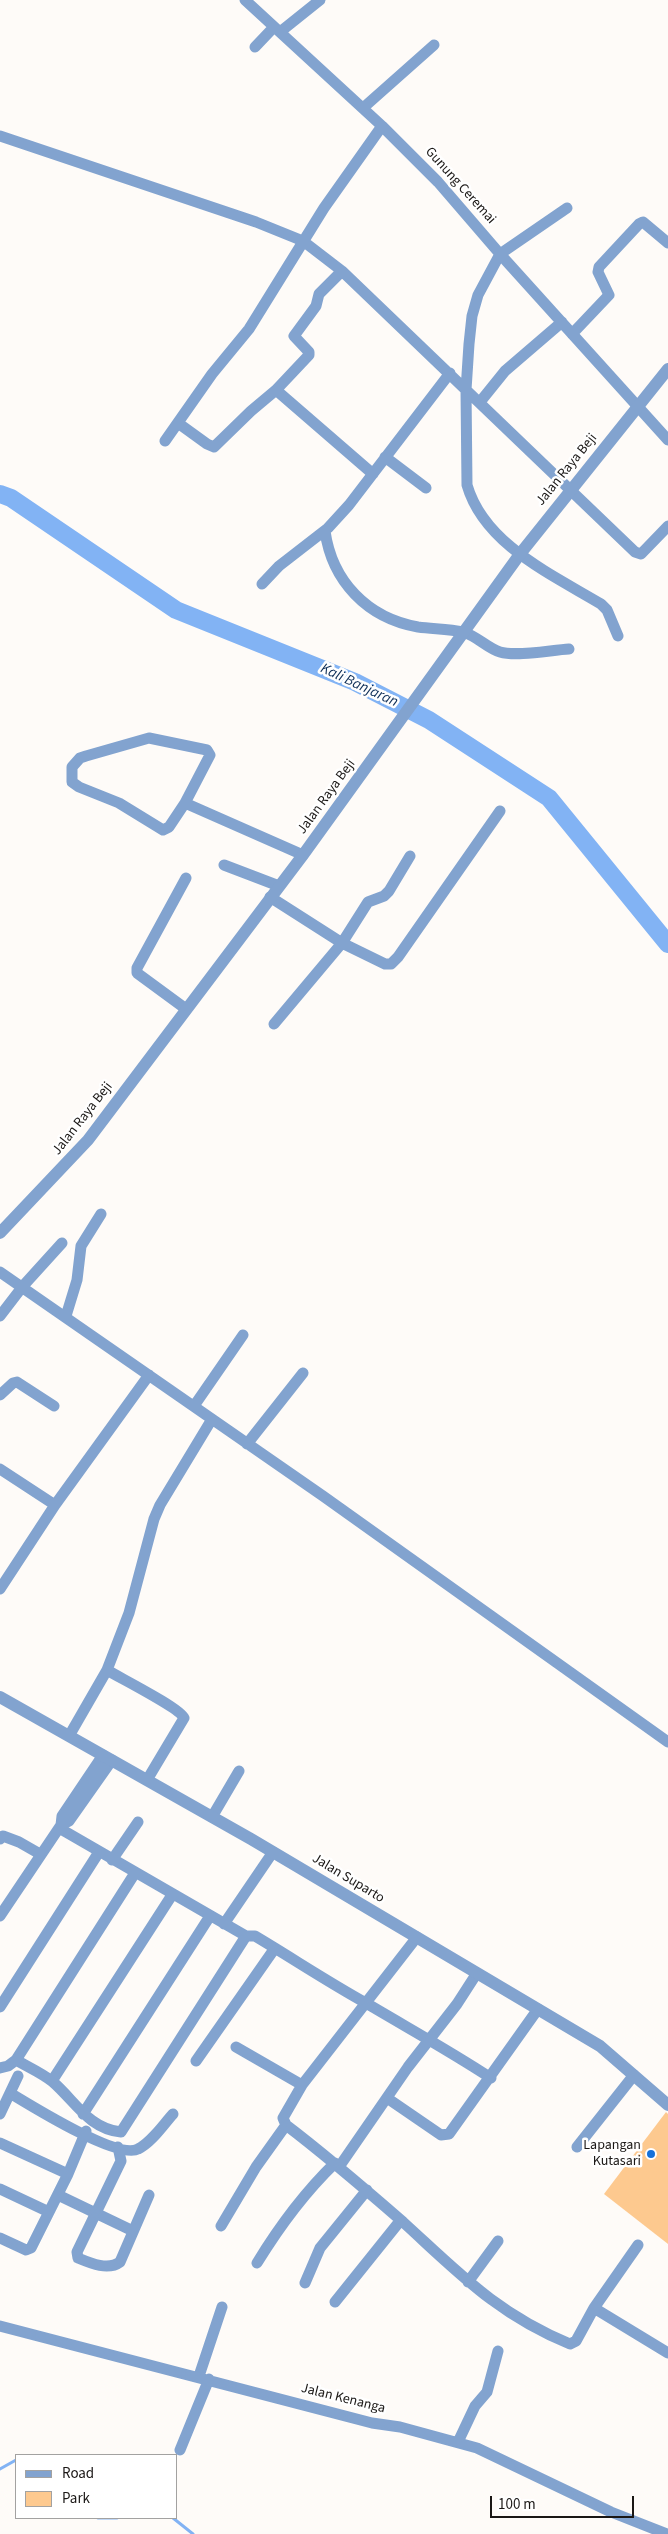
<!DOCTYPE html>
<html>
<head>
<meta charset="utf-8">
<style>
	body { margin:0 }
	#map { position:relative; width:668px; height:2534px; overflow:hidden; background:#fefbf8; font-family:"Source Sans 3",sans-serif }
	canvas { display:block }
	.legend { position:absolute; left:15px; top:2454px; width:162px; height:65px; box-sizing:border-box; background:#fff; border:1px solid #a3a2a1; margin:0; padding:6px 9px; list-style:none; font-size:15px; color:#1a1715 }
	.legend li { display:flex; align-items:center; gap:10px; height:25px }
	.legend b { width:25px; border:1px solid #a3a2a1 }
	.scale { position:absolute; left:490px; top:2496px; width:144px; height:22px; box-sizing:border-box; border:2px solid #1a1715; border-top:0; padding-left:6px; font-size:15px; line-height:18px; white-space:nowrap; color:#1a1715; -webkit-text-stroke:4px #fff; paint-order:stroke }
</style>
</head>
<body>
<div id="map">
<canvas width="668" height="2534"></canvas>
<ul class="legend">
<li><b style="height:6px;background:#82a3cf"></b>Road</li>
<li><b style="height:14px;background:#fdc98f"></b>Park</li>
</ul>
<div class="scale">100 m</div>
</div>
<script>
const ctx = document.querySelector('canvas').getContext('2d');
ctx.lineJoin = 'round';
function paint(path, color) { ctx.fillStyle = color; ctx.fill(path, 'evenodd'); }
function stroke(path, color, width, dash) { ctx.strokeStyle = color; ctx.lineWidth = width; ctx.lineCap = dash ? 'butt' : 'round'; ctx.setLineDash(dash || []); ctx.stroke(path); }
function drawText(font, color, halo, rows, align = 'center') {
  ctx.font = font + ' "Source Sans 3",sans-serif'; ctx.lineWidth = 5; ctx.setLineDash([]); ctx.textBaseline = 'middle'; ctx.strokeStyle = halo; ctx.fillStyle = color; for (const [text, x, y, turn = 0] of rows) {
    ctx.save(); ctx.translate(x, y); ctx.rotate((+turn || 0) * Math.PI / 180); ctx.textAlign = isNaN(turn) ? turn : align; if (halo) ctx.strokeText(text, 0, 0); ctx.fillText(text, 0, 0); ctx.restore();
  }
}
const green = new Path2D(`
	M666,2112L668,2114V2244L604,2194Z`);
const stream = new Path2D(`
	M0,2469L16,2460
	M98,2518H117
	M173,2518L193,2534`);
const river = new Path2D(`
	M0,494L11,498L176,610L355,682L429,720L549,798L668,944`);
const minor = new Path2D(`
	M245,0L382,126L438,182L500,254L668,440
	M280,32L320,0
	M255,47L274,27
	M363,108L434,45
	M0,136L256,222L303,241L342,271L635,552L641,554L668,526
	M567,208L500,254L478,295L472,316L469,344L466,390L467,485C484,544 551,574 601,604L607,610L618,636
	M572,334L609,295L598,272L599,267L639,224L643,222L668,243
	M276,390L309,355V352L294,336L316,306L319,294L342,271
	M480,402L505,371L562,322
	M178,423L207,444L214,447L251,411L276,390L373,474
	M165,441L212,374L249,329L324,208L382,126
	M385,457L426,488
	M325,531C332,581 367,618 418,627C433,629 449,629 463,632C477,636 487,648 500,652C517,657 551,650 569,649
	M262,584L279,566L328,528L349,505L450,373
	M185,803L169,827L163,830L119,803L79,787L72,782V767L80,758L86,756L149,738L207,750L210,755L185,803L303,855
	M224,865L279,886
	M270,897L342,943L385,964H391L398,957L500,811
	M186,1009L137,973V968L186,878
	M274,1024L342,943L368,902L384,896L389,891L410,856
	M0,1272L323,1496L668,1742
	M0,1316L23,1286L62,1243
	M66,1316L77,1280L81,1246L101,1214
	M0,1395L13,1383L17,1382L54,1406
	M194,1406L243,1335
	M247,1444L303,1373
	M0,1469L55,1505
	M0,1589L55,1505L149,1375
	M107,1670C120,1678 180,1708 184,1718L147,1780
	M69,1736L107,1670L129,1613L154,1519L160,1505L212,1419
	M212,1817L239,1771
	M61,1825L62,1816L103,1755
	M0,1839L3,1836L19,1842L40,1854
	M112,1860L138,1822
	M0,1916L61,1825L69,1821L112,1760
	M224,1924L273,1852
	M246,1936H255C292,1958 328,1982 366,2003C408,2028 450,2051 491,2078
	M417,1937L302,2085L283,2118L286,2125C327,2156 365,2189 403,2222C459,2273 497,2314 570,2344L576,2341L594,2308L668,2353
	M0,2007L99,1852
	M236,2047L302,2085
	M16,2060L135,1873
	M196,2061L275,1948
	M0,2068L8,2066L16,2060C28,2067 42,2073 53,2082C75,2101 89,2129 121,2132L246,1936L59,1828
	M52,2081L172,1895
	M10,2093C30,2105 118,2160 138,2149C152,2142 163,2125 173,2114
	M387,2098L441,2135L449,2134L538,2009
	M0,2114L18,2076
	M83,2114L210,1916
	M0,2143L68,2174
	M118,2147L121,2161L77,2252L78,2258C90,2263 108,2271 120,2262L149,2195
	M577,2147L634,2075
	M339,2167L408,2067L457,2004L477,1973
	M0,2189L49,2212
	M58,2195L133,2231
	M221,2226L256,2167L286,2125
	M0,2238L26,2250L31,2248L68,2174L86,2131
	M257,2263C279,2227 304,2193 335,2163
	M468,2282L498,2241
	M305,2283L320,2248L367,2190
	M335,2302L400,2221
	M594,2308L638,2245
	M0,2326L372,2423L400,2427L477,2448L611,2512L667,2534
	M199,2376L222,2307
	M458,2442L475,2406L487,2392L498,2351
	M180,2450L209,2379`);
const tertiary = new Path2D(`
	M0,1233L88,1140L303,855L520,554L668,369
	M0,1697L251,1839L600,2046L668,2105`);
const markers = [
	[651,2154,5,"#1571da"]
];
const streetNames = [
	["Gunung Ceremai",460,186,48],
	["Jalan Raya Beji",567,470,-51],
	["Jalan Raya Beji",327,797,-54],
	["Jalan Raya Beji",83,1119,-52],
	["Jalan Suparto",348,1879,31],
	["Jalan Kenanga",343,2399,14]
];
const poiNames = [
	["Lapangan",641,2146],
	["Kutasari",641,2162]
];
const waterNames = [
	["Kali Banjaran",359,686,25]
];
paint(green, '#fdc98f');
stroke(stream, '#82b3f4', 3);
stroke(river, '#82b3f4', 18);
stroke(minor, '#82a3cf', 11);
stroke(tertiary, '#82a3cf', 12);
for (const [x, y, r, color] of markers) { const dot = new Path2D(); dot.arc(x, y, r, 0, 2 * Math.PI); ctx.fillStyle = color; ctx.fill(dot); stroke(dot, '#fff', 2); }
drawText('14px', '#1a1715', '#fff', streetNames);
drawText('14px', '#1a1715', '#fff', poiNames, 'right');
drawText('italic 15px', '#0e2e57', '#fff', waterNames);
</script>
</body>
</html>
